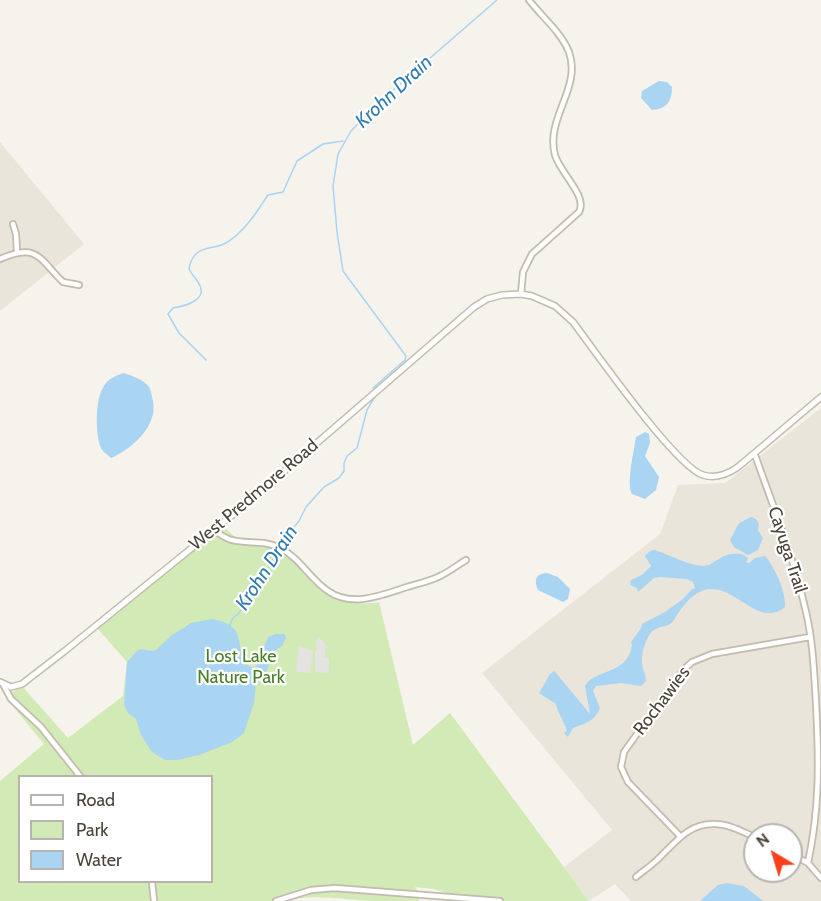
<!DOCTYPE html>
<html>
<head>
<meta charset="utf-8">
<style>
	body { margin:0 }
	#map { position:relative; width:821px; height:901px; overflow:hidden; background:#f6f3ec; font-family:Cabin,sans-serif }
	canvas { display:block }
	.legend { position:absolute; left:18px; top:775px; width:195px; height:108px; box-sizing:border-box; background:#fff; border:2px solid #b7b4b0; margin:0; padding:8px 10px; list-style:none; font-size:18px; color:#4b4439 }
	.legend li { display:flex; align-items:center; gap:12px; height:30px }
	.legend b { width:30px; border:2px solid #b7b4b0 }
	.north { position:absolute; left:743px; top:823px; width:60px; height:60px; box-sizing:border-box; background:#fff; border:2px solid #b7b4b0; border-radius:50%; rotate:322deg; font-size:16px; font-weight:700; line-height:24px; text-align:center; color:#4b4439 }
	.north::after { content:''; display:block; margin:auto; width:21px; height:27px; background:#fc3f1d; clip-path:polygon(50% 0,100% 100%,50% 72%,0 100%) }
</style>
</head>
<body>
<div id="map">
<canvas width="821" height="901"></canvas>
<ul class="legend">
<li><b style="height:8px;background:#fff"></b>Road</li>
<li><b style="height:16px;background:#d2eab5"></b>Park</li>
<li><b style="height:16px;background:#a9d4f2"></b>Water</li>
</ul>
<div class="north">N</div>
</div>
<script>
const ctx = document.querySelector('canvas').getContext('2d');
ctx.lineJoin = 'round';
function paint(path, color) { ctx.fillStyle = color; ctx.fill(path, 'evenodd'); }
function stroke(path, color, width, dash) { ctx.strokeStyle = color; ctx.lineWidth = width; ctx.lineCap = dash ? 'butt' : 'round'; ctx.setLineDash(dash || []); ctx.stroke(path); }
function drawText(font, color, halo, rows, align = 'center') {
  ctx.font = font + ' Cabin,sans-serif'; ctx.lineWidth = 4.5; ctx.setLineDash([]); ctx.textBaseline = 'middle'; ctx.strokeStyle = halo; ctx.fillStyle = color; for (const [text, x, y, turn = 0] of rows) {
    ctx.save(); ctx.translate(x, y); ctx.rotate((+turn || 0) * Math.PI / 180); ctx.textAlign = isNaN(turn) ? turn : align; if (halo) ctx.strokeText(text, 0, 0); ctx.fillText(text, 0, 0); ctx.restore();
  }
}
const residential = new Path2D(`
	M0,142L84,244L0,311Z
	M821,408V901H631L615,884L589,901L564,867L612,830L482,673L660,534L678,485L725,483ZM755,835H791V871H755Z`);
const green = new Path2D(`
	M224,526C248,554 255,537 281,550C288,553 293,560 299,565C324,589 341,609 379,602L413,745L450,713L589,901H499L456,896L434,889L415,887L419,893V901C405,901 391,901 377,901C345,900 316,893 284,901H0V781L44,744L6,698L21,685L68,738L123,696L127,662L97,628ZM20,776H212V882H20Z`);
const parking = new Path2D(`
	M319,637L328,647L325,649V657L329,658V673L315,672V651L318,650L315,646L316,640Z
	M299,646L313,651L310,673L296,672Z`);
const water = new Path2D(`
	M659,81L667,82L672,87C672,101 667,109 652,110L641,98L642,91Z
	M124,373C132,376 143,379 149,387C151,390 152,397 153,401C158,426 132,449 111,458C108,455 103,452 101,448C95,434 95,398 104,386C109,378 115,376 124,373Z
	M645,432L649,434L650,443L645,456L659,477L656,490L645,499L632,494C626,484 634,451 636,437Z
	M751,517L756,519L759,524L758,530L763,538L758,550L748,555L734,547L730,540L739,523Z
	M654,550C670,554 693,569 709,565C710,565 716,560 717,560C726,554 739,550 748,558L746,562L749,563L755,558L765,556C775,567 786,592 785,607C749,637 719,543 674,620C669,628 661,625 654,630C646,635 641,654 642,663C642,670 646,674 646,681L641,686L621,683L596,686L593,691L600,708C594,722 586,723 573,728L568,737L564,733L567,731C564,721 558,714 556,704L539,693L550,674L554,671L556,673L590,714L585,686C594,669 628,675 632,645L631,642L641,628L642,624L665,612L683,599L691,590L695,588L693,582L687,579L660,577L654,578L638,592L637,588L630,585L631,580L642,575L651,566L645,556L650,551Z
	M547,573L558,577L570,589L568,599L563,602L538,590C534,580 535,574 547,573Z
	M212,619C254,627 229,651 252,668L257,666L268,637L276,634H284L286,638L282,646L274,651L266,673L256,684L254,703L244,733L232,742L199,755L177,760H165L152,752L141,735L136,719L128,713L124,705L127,662L138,650L142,649L150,651L156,650L172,635L191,623Z
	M727,883L744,886L763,901H700L718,885Z`);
const stream = new Path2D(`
	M206,360L179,333L168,314L173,308C185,306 210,300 198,282C195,277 192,275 189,269C190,263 192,257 197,253C203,247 216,248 224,244C242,235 257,212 268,195L283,192L297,161L323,144L343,141
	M373,388L405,360L406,356L343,271L337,232L333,186L338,154L351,131L376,105L497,0
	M230,625L233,618L239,613L255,591L285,538L299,521L306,507L324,487L339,478L344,471V463L347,456L357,448L367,410L377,393`);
const minor = new Path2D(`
	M13,224L16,234L17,252
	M0,259C38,242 39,259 63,282L79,285
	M521,294L523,272L532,254L579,212C588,196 560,173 555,155C545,118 582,88 569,52C561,32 542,17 529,0
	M755,455C773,506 794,558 806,612C813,641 814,672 816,703C819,760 820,806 808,863
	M215,530C235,550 257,536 280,548C299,557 310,579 328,591C352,608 382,595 407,587C419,583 432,581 442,575C450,571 458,565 466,560
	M3,684L11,699L41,727L80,776
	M680,836L628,782L621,767L624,752L683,670L692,662L712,654L810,637
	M791,854L808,863L821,878
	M636,877C643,871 651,866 658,859C675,843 688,823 715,824C729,824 743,832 755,837
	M152,882L154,901
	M276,901L311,890L335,888L500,901`);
const tertiary = new Path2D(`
	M0,682L11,687L22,684L66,650L251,500L474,307L487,299L502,295L521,294L532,296L555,306L573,322C594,350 676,467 703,475C716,479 728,474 738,467L821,397`);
const streetNames = [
	["West Predmore Road",254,495,-40],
	["Cayuga Trail",787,550,72],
	["Rochawies",662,701,-53]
];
const parkNames = [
	["Lost Lake",241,657],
	["Nature Park",241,678]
];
const waterNames = [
	["Krohn Drain",394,92,-43],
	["Krohn Drain",267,568,-57]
];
paint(residential, '#eae5da');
paint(green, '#d2eab5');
paint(parking, '#e5e3e0');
paint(water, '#a9d4f2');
stroke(stream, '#a9d4f2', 1.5);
stroke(minor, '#c2bbae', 8);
stroke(tertiary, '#c2bbae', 8);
stroke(minor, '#fff', 4.5);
stroke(tertiary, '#fff', 5);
drawText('18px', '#4b4439', '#fff', streetNames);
drawText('18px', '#4a7f2a', '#fff', parkNames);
drawText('italic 20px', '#2e7ab2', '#fff', waterNames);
</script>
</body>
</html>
